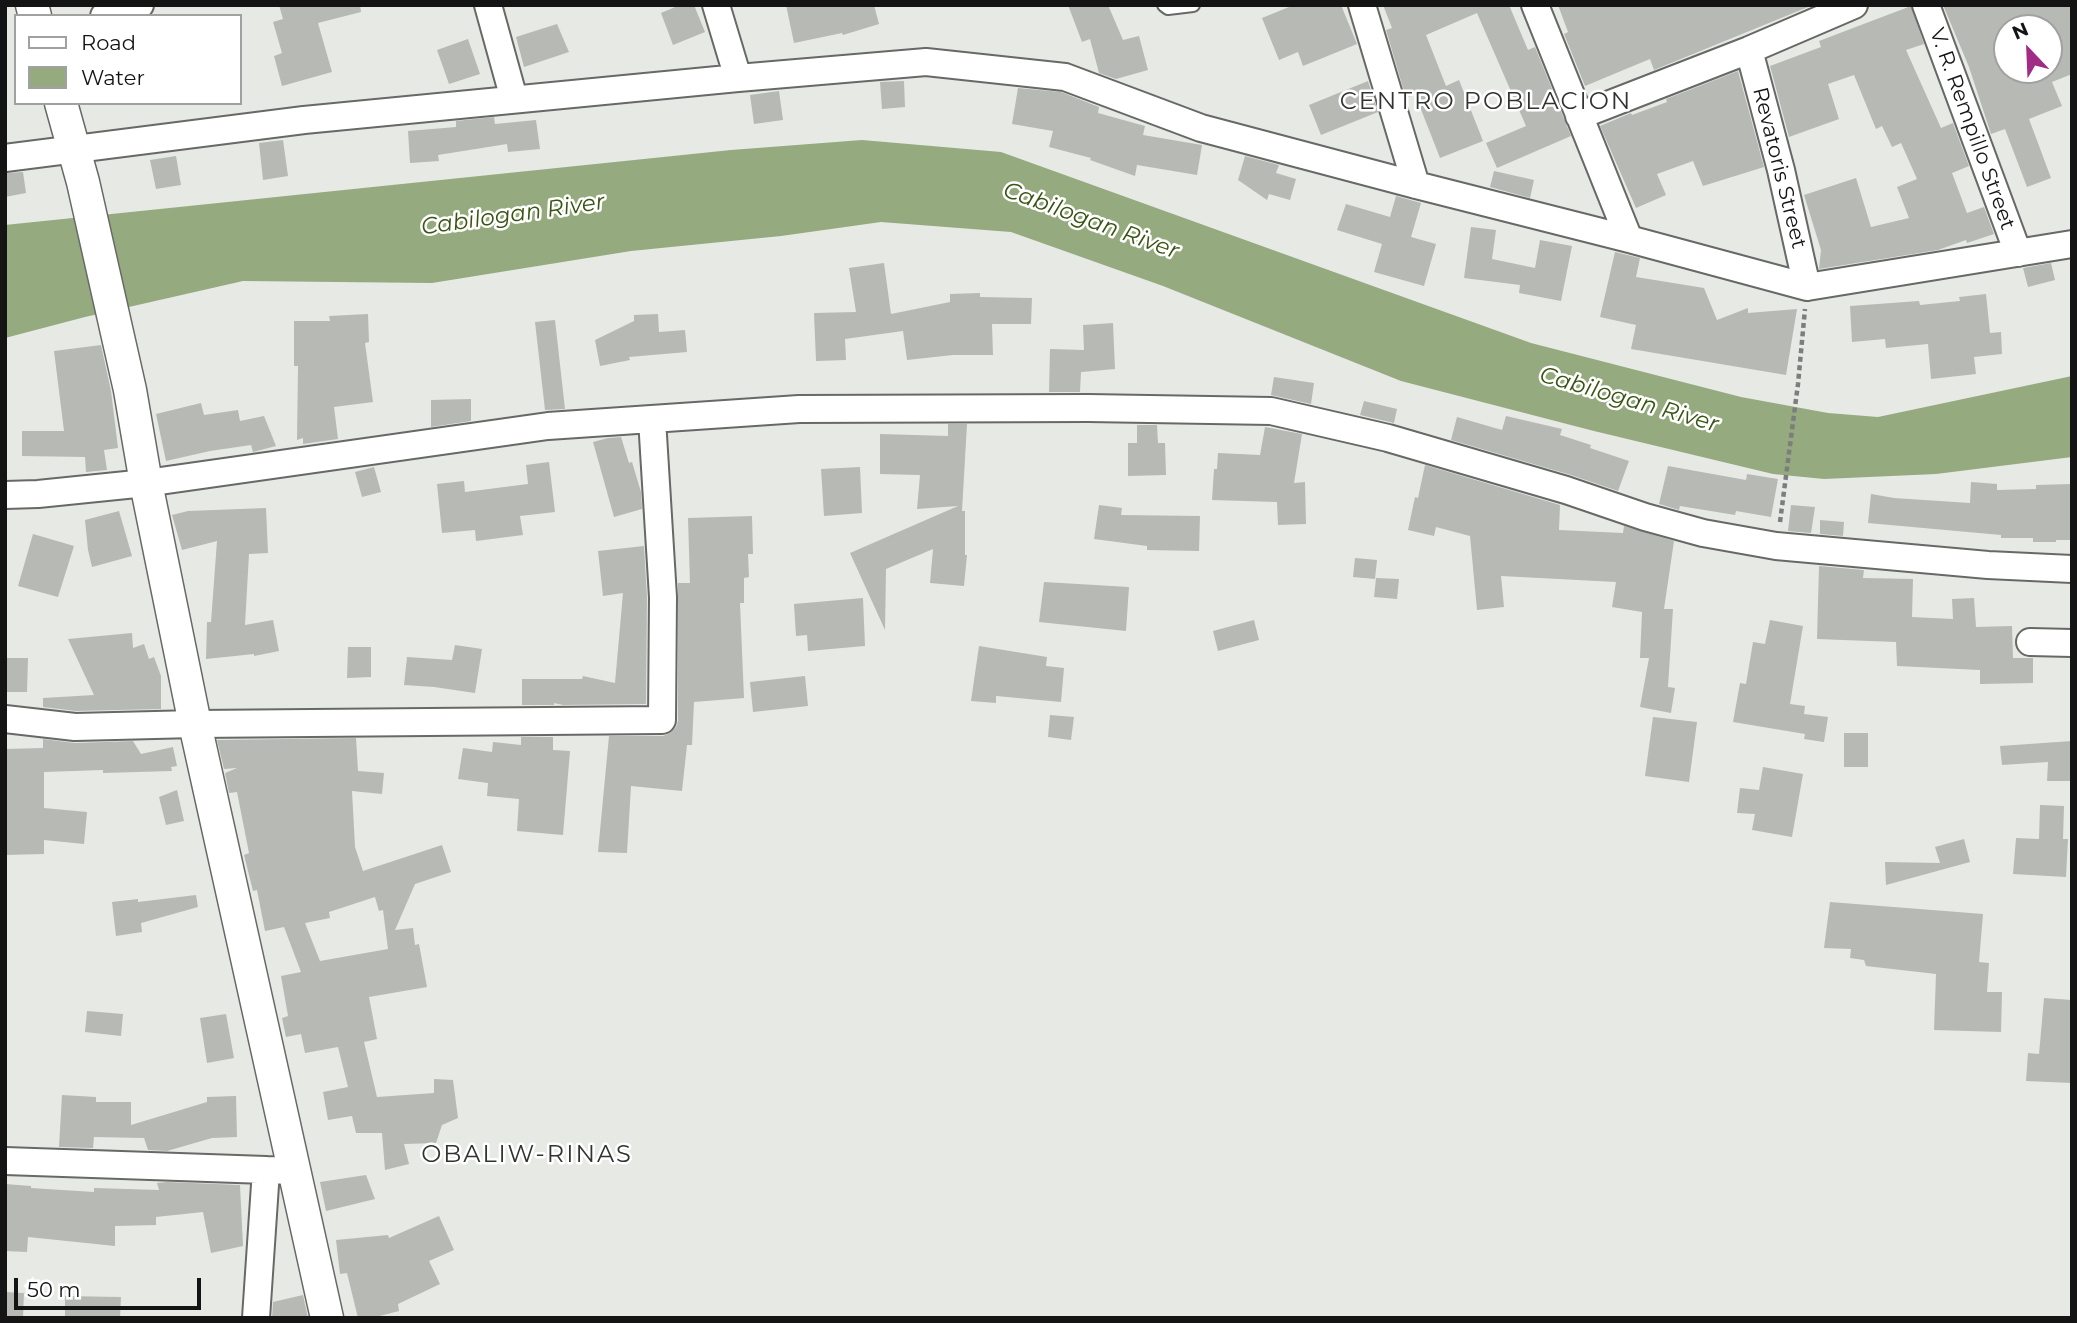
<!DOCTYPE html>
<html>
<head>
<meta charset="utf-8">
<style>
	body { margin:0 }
	#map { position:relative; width:2077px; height:1323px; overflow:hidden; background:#e7e9e5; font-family:Montserrat,sans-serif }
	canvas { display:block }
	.frame { position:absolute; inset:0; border:7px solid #131413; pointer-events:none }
	.legend { position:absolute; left:14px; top:14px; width:228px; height:91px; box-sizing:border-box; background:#fff; border:2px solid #a1a1a1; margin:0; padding:9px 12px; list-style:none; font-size:21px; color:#131413 }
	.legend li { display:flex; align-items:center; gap:14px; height:35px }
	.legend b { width:35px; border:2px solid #a1a1a1 }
	.north { position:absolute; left:1993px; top:14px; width:70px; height:70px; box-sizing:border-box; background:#fff; border:2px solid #a1a1a1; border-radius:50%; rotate:337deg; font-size:19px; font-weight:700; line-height:28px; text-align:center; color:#131413 }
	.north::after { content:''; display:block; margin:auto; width:24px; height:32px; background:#a12c85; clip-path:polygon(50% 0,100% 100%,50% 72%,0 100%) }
	.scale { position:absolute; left:14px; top:1278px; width:187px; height:32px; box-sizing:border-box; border:4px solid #131413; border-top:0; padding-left:9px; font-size:21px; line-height:24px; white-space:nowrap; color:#131413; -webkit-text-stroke:5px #fff; paint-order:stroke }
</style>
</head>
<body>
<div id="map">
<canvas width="2077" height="1323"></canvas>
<div class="frame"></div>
<ul class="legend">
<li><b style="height:9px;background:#fff"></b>Road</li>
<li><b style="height:19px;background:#95aa7f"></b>Water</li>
</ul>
<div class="north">N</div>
<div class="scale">50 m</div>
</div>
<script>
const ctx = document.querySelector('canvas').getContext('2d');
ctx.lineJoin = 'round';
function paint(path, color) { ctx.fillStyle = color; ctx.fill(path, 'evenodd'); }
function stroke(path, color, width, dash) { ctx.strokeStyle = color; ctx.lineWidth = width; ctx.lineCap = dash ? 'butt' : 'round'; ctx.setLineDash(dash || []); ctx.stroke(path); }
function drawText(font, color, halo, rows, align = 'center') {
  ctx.font = font + ' Montserrat,sans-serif'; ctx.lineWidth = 5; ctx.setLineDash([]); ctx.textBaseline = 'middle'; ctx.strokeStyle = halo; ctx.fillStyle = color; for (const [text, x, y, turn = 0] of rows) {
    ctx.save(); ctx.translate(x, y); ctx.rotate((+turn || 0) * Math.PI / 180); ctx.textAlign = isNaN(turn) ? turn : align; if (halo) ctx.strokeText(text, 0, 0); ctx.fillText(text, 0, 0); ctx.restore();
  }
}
const water = new Path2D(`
	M862,140L1001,152L1531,343L1741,397L1828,413L1878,417L2072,376V457L1936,474L1824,479L1773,474L1594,431L1401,381L1163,286L1011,232L881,222L781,236L631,251L432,283L243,281L85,317L5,338V225L731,150Z`);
const building = new Path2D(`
	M279,5H360L361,12L318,23L332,72L282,86L274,56L282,53L273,22L283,19Z
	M680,5H694L705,32L673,45L661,13Z
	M786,5H874L879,24L843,35L842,33L794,43Z
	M1068,5H1108L1123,40L1139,36L1148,70L1116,79L1099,73L1090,39L1082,42Z
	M1294,5H1341L1357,44L1303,66L1298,52L1279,60L1262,18Z
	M1383,5H1509L1528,50L1535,47L1571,136L1497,168L1486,143L1526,126L1477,13L1426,35L1446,86L1459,80L1483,141L1440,158L1415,94L1406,98L1386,30L1392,28Z
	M1558,5H1813L1654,70L1650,59L1585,86L1564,34L1568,32Z
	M1943,5H2072V74L2052,82L2062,106L2029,119L2051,178L2027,187L2005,129L1991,134L1969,67ZM2007,28H2049V74L2047,70H2007Z
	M1911,6L1924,44L1906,50L1941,128L1953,123L1969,166L1952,173L1967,213L1984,207L1994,234L1967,243L1966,240L1938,250L1819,269L1821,250L1804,195L1856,178L1871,227L1909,218L1897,187L1917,179L1901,143L1892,147L1882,126L1876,129L1854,75L1828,84L1839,119L1789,137L1770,66L1821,47L1819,41Z
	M557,24L569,52L524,67L516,37Z
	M468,39L480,74L449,84L437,50Z
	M1738,71L1764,167L1703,186L1693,161L1657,174L1666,195L1636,208L1600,126L1631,113L1632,115L1667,102L1666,99Z
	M904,81L905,107L882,109L880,82Z
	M1368,81L1378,112L1321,135L1309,105Z
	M1018,88L1061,92L1099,107L1098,113L1145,126L1143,135L1202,145L1197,175L1137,165L1135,176L1090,160L1091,158L1049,147L1053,131L1012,124Z
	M779,91L783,120L754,124L750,95Z
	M494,117L495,124L536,120L540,149L508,152L507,144L438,155L439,161L410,163L408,131L456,127V121Z
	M283,140L288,176L263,180L259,143Z
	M176,156L181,185L156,189L150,160Z
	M1245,156L1279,165L1276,173L1296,179L1290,200L1269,194L1267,200L1238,180Z
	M1494,171L1534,180L1530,198L1490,187Z
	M23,172L26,193L5,197V173Z
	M1396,196L1421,203L1411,237L1436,244L1424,286L1374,272L1382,244L1337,230L1346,204L1390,217Z
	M1471,227L1496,230L1492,259L1535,268L1540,240L1572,246L1561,301L1519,293L1520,285L1464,278Z
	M1615,252L1640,258L1636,277L1704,288L1717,320L1748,308V313L1797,309L1786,375L1631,349L1636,325L1600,317Z
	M884,263L891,314L950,302V294L980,293V297L1032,298L1031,324H992L993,355H953L907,360L903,331L845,339L846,360L816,361L814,313L856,312L849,268Z
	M2051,263L2055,280L2028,287L2023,268Z
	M1986,294L1990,333L2001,332L2002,354L1974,357L1976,374L1931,379L1928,344L1886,348L1885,339L1852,342L1850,306L1919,301L1920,305L1960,301L1959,297Z
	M368,314L369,342L365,343L373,402L334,407L338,439L303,444V438L297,440L298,366H294V321H330L329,316Z
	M658,314L659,332L685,330L687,352L629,357L630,360L600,366L595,340L634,321V315Z
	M555,320L565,409L545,410L535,322Z
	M1113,323L1115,369L1081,372L1080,392H1049L1050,349L1084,350L1083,325Z
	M101,345L111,391L118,448L104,450L107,470L86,472L85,457L22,456V431H64L54,351Z
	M1274,377L1314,383L1311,404L1271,395Z
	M471,399V421L431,427V400Z
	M1364,401L1397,409L1394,423L1360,415Z
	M201,403L204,415L238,410L240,421L264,416L276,446L253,452L251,445L210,451L166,461L156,414Z
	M1506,416L1562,429L1560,435L1591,445L1590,448L1629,461L1618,491L1571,475L1451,440L1457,417L1502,430Z
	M948,424H967L962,511H965V555H967L964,586L930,583L933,549L886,569L885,630L850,553L958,506L917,509L920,475L880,474V434L948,436Z
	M1137,425H1157L1158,443H1165L1166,475L1128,476V443H1137Z
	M1265,427L1302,434L1294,483L1305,482L1306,524L1278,525L1277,502L1212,500L1214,469H1217L1218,453L1260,455Z
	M621,437L629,463L632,462L641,492L642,509L614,517L593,442L608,438Z
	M549,462L555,512L520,516L523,535L476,541L475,530L442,533L437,484L464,481L465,492L528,484L526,465Z
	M1425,465L1560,505L1559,530L1623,533L1624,526L1674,541L1664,609H1673L1668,687L1675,688L1671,713L1640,707L1649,658H1640L1642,612L1612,607L1616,582L1501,576L1504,607L1477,610L1470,536L1436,527L1434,536L1408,530L1415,497L1418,498Z
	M1668,466L1746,480L1747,474L1778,479L1771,517L1736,511L1735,515L1680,506L1679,510L1659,504Z
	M374,467L381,492L362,497L355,472Z
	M860,467L862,513L824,516L821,469Z
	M1971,482L1997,484V490L2036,489V485L2072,484V540H2056V542H2033V538H2001V535L1868,523L1871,494L1894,498L1970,503Z
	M1099,505L1122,508L1121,515L1200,516L1199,551L1147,550V546L1094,539Z
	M1791,505L1815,507L1811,533L1788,531Z
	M266,508L268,553L249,554L245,625L273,620L279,651L254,656V654L206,659L207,622H211L217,541L182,550L172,515L188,511Z
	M119,511L132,556L92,567L88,550L85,520Z
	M752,516L753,554H748L749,577L744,578V603H740L744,698L694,702L692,745H687L682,791L631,786L627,853L598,852L609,736H663L670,733L676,727L678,721V583H690L688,518Z
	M1820,520L1844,522L1843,536L1820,534Z
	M33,534L74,546L58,597L18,586Z
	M644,546L647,597L646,704L563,705L554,703V705H522V679H582L583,676L615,683L623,593L603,596L598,551Z
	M1355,558L1377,560L1375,579L1353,577Z
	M1819,566L1864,570L1863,578L1913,579L1912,617L1953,619L1952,599L1974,598L1976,627L2012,626L2013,658H2033V683L1980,684V670L1897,666L1896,642L1817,639Z
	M1376,578L1399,579L1397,599L1374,597Z
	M1044,582L1129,587L1126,631L1039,622Z
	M863,598L865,646L808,651L807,635L796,636L794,604Z
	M1254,620L1259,640L1218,651L1213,631Z
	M1770,620L1803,626L1790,704L1805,706L1804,714L1828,717L1824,742L1804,739L1805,734L1733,722L1740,683L1746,684L1753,642L1765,644Z
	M132,633L133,648L144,644L149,659L154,657L161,676V709L76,711L43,707V698L94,695L68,639Z
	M455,645L482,649L475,693L434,687L404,685L407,657L452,660Z
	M979,646L1047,657L1046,666L1064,668L1061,702L996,696V703L971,701Z
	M348,647H371V677L347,678Z
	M6,658H28L27,692H6Z
	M805,676L808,706L753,712L750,682Z
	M1050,715L1074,717L1071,740L1048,737Z
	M1653,717L1697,722L1689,782L1645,776Z
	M1844,733H1868V767H1844Z
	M521,737H553V750L570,751L563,835L517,831L519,799L487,796L488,783L458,779L463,748L492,752L493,742L521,745Z
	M356,738L358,771L384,773L382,794L352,791L355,847L363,871L442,845L451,872L415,884L395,930L413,928L415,945L419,944L427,987L369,997L377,1039L364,1042L377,1097L434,1093V1079L453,1080L458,1118L442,1125L436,1143L404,1144L409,1164L385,1170L382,1133H356L352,1116L328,1120L323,1092L348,1087L338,1047L305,1053L301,1034L286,1037L282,1018L288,1016L281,976L301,972L284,927L265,931L257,890L253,891L244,855L249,853L237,792L229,793L225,773L237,768L224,769L217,740ZM375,897L379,911L383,910L388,949L320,961L305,923L330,918L329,912Z
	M43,739L75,743L133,741L141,754L173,747L177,766L171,767L172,771L103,773V770L44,772V808L87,812L84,844L44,840V854L5,855V749L43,748Z
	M2072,741V781H2047L2048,762L2002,765L2000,746Z
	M1763,767L1803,774L1792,837L1752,830L1755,814L1737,813L1740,788L1759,790Z
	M177,790L184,821L166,825L159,797Z
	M2040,805L2064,806L2063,839H2068L2066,877L2013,874L2016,838L2039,839Z
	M1964,839L1970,862L1886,885L1885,862L1940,863L1935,847Z
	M196,895L198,907L141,923L142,932L116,936L112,902L138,899V902Z
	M1830,902L1983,914L1979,962L1989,963L1987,992H2002L2001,1032L1934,1030L1936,974L1866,966L1864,960L1850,958L1851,949L1824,948Z
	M2044,998L2072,1000V1083L2026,1081L2028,1053L2039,1054Z
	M87,1011L123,1014L121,1036L85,1032Z
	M226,1014L234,1058L207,1063L200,1018Z
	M62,1095L96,1097V1102H131V1125L207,1102V1097L236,1096L237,1137L212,1138L167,1151L148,1150L144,1138L94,1137L93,1148L59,1147Z
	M366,1175L375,1199L326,1211L320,1182Z
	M167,1182L240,1185L243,1246L211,1253L203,1212L156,1217V1225L115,1226V1246L28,1237L27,1252L5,1251V1184L31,1186V1188L94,1192V1188L159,1190L157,1183Z
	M439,1216L454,1250L429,1261L440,1284L398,1304L399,1311L372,1318H358L347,1273L340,1274L336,1240L388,1235L389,1238Z
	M5,1292L24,1293L23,1318H5Z
	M303,1295L308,1318H272L273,1302Z
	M65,1296L121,1297L120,1318H65Z`);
const path = new Path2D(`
	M1780,522L1798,384L1805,309`);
const service = new Path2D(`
	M1164,5L1168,8L1193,5`);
const minor = new Path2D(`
	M488,5L514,99
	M716,5L738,78
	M1362,5L1416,185
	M1535,5L1629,239
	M1926,5L2018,253
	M104,16L140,5
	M1749,50L1781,170L1807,287
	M1579,116L1749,50L1854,5
	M5,158L304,120L738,78L926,62L1065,77L1201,128L1416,185L1629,239L1807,287L2072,244
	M5,495L38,494L146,483L548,426L799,409L1088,408L1271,411L1388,438L1566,490L1645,517L1703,533L1776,546L1988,565L2072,569
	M2030,642L2072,643
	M5,719L75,727L195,724L662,720L663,597L652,419
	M5,1161L295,1171
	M256,1318L266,1170`);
const tertiary = new Path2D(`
	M32,5L35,16
	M61,103L83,182L130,390L146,483L195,724L327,1318`);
const streetNames = [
	["V. R. Rempillo Street",1972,129,70],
	["Revatoris Street",1779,168,76]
];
const waterNames = [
	["Cabilogan River",513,215,-8],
	["Cabilogan River",1091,221,20],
	["Cabilogan River",1629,400,16]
];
const quarterNames = [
	["CENTRO POBLACION",1486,102],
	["OBALIW-RINAS",527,1155]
];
paint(water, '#95aa7f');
paint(building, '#b7b9b5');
stroke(service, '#676966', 16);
stroke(minor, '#676966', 30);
stroke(tertiary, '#676966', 35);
stroke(path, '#7d7e7c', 4.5, [5, 3.5]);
stroke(service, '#fff', 12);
stroke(minor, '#fff', 26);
stroke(tertiary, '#fff', 32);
drawText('21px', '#131413', '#fff', streetNames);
drawText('italic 23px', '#3a5412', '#fff', waterNames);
ctx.letterSpacing = '2px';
drawText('24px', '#323331', '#fff', quarterNames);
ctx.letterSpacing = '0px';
</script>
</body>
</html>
